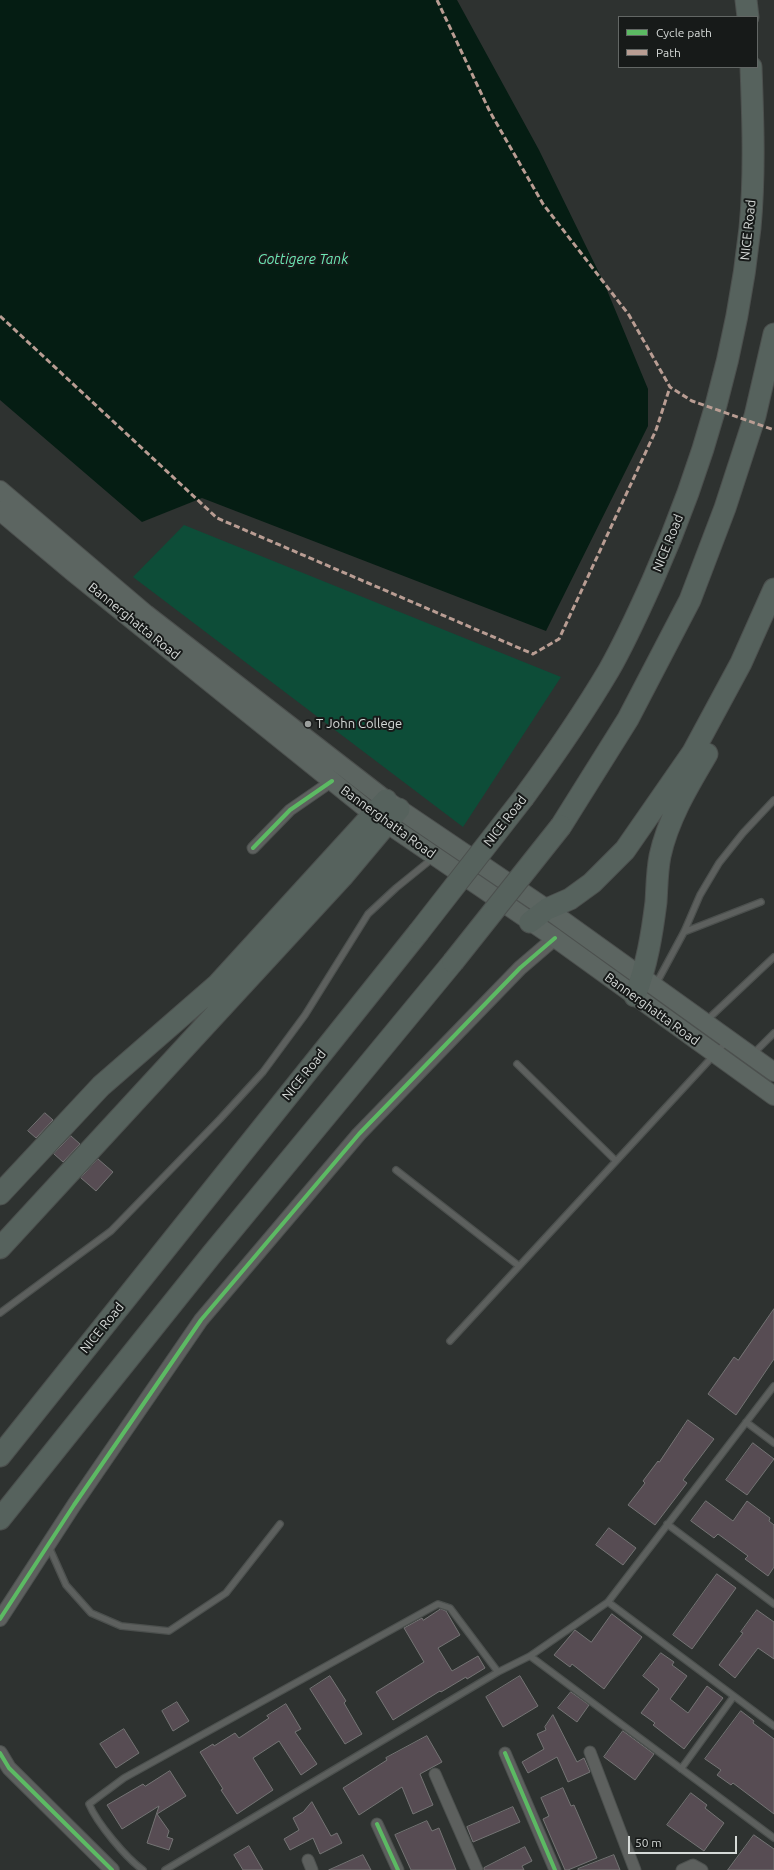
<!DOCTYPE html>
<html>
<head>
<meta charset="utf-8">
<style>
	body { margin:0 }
	#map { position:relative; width:774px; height:1870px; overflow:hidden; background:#2e3230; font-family:Ubuntu,sans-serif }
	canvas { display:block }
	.legend { position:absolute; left:618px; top:16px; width:140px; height:52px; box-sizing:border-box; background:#171a19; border:1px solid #636765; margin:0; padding:5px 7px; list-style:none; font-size:12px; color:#d6dad8 }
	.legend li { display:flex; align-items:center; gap:8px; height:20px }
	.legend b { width:20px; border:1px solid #636765 }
	.scale { position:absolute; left:628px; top:1836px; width:109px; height:18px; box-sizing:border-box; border:2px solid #d6dad8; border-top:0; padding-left:5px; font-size:12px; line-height:14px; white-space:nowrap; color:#d6dad8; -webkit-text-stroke:3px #171a19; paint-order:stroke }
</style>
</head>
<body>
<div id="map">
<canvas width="774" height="1870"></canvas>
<ul class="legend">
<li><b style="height:5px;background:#5cba63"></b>Cycle path</li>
<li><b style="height:5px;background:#b99d93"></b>Path</li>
</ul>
<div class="scale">50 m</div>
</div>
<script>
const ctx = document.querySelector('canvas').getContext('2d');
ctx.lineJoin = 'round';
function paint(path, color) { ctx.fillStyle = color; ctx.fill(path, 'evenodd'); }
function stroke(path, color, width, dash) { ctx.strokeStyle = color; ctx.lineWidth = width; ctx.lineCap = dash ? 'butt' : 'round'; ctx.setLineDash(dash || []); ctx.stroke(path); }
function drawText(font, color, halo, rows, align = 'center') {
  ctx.font = font + ' Ubuntu,sans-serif'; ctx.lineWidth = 4; ctx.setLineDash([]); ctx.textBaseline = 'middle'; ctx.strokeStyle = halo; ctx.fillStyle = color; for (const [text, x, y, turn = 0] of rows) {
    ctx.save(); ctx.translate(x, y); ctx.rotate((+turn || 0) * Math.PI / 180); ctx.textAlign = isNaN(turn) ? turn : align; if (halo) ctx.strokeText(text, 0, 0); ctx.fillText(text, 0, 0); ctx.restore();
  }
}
const green = new Path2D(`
	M184,525L561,677L463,827L133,577Z`);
const water = new Path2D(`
	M0,0H457L539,150L604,283L648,389V426L546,631L202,498L142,522L0,400Z`);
const building = new Path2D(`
	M45,1113L53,1120L36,1138L28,1131Z
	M71,1136L80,1144L63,1162L54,1154Z
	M98,1159L113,1172L96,1191L81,1178Z
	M774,1309V1359L736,1415L708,1394L734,1357L738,1360Z
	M688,1420L714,1439L683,1480L687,1483L655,1525L628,1505L645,1483L643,1481L658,1461L659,1462Z
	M753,1443L774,1459L747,1495L726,1480Z
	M706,1501L733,1521L747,1501L770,1518L769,1521L774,1525V1567L768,1576L745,1559L748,1556L718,1534L714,1538L691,1521Z
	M609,1528L636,1548L623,1565L596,1545Z
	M717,1574L736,1588L692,1649L673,1635Z
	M441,1609L446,1611L460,1635L438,1648L452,1671L478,1656L485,1668L467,1679L466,1677L441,1692L440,1691L393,1720L376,1692L424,1662L404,1628L422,1618L423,1620Z
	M757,1610L774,1622V1659L758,1648L735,1678L719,1665L743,1633L741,1632Z
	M612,1614L642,1637L604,1689L572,1664L570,1667L554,1655L575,1630L591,1642Z
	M661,1653L674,1662L672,1665L687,1676L670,1699L688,1713L707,1686L723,1698L684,1749L653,1725L655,1723L641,1713L659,1689L643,1676Z
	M330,1676L346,1701L344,1703L362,1734L345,1744L310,1689Z
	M520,1676L538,1706L503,1727L486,1697Z
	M571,1692L589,1705L577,1722L558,1708Z
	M177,1702L189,1721L173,1731L162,1711Z
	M286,1704L301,1729L295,1732L317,1764L301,1775L279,1741L253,1758L273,1790L237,1814L221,1790L223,1789L200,1752L213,1744L214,1746L235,1733L239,1738L269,1718L267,1716Z
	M741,1711L754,1721L753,1723L774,1739V1814L733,1783L731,1785L717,1775L721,1770L705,1759Z
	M553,1715L577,1762L584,1758L590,1772L568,1782L557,1757L528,1773L522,1762L544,1749L537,1734L546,1730L545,1727Z
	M124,1729L139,1753L116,1768L100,1744Z
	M623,1731L654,1754L635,1780L604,1757Z
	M427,1736L442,1762L420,1774L433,1805L413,1814L402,1787L359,1815L343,1788L387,1760L386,1758Z
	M170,1771L186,1796L157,1814L169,1831L167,1837L173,1839L169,1850L147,1843L159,1806L122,1829L107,1805L143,1784L145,1786Z
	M563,1788L571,1806L574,1805L597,1858L568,1870H565L543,1819L549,1816L541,1798Z
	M691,1793L707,1805L705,1808L724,1823L704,1851L667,1825Z
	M312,1802L331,1836L337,1833L342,1843L320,1854L313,1838L290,1850L284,1839L299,1830L293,1818L303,1812Z
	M513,1807L520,1822L473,1842L467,1827Z
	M427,1821L432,1831L439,1828L456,1870H411L395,1835Z
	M754,1835L774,1849V1870H728Z
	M249,1846L263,1870H243L234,1855Z
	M525,1847L532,1861L522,1866L524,1870H484V1868Z
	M363,1855L371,1870H329Z
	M614,1855L620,1870H578V1869Z`);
const service = new Path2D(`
	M684,932L761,902
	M656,984L684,932L700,895L719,863L743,833L774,800
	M706,1021L774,957
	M753,1054L774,1033
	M517,1064L616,1161
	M396,1170L519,1266
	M0,1313L111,1231L220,1119L263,1072L305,1015L368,914L396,888L433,858
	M450,1341L727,1041
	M746,1422L774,1443
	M667,1524L774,1604
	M49,1547L66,1585L91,1613L121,1626L169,1631L226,1593L280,1524
	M608,1602L774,1726
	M530,1656L774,1838
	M681,1769L734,1696
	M143,1870C126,1858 97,1823 89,1804L124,1778L438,1604L450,1608L498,1672
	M165,1870L498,1672L530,1656L608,1602L774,1386`);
const minor = new Path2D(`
	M253,848L290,810L332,781
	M590,1752L635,1870
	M505,1753L555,1870
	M435,1774L477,1870
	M377,1824L398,1870
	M308,1860L312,1870
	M682,1870L693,1865L702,1870`);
const tertiary = new Path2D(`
	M0,1619L74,1505L201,1320L359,1134L520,968L555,938
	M0,1753L9,1768L112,1870`);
const primary = new Path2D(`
	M0,490L146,614L386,800L547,909L774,1072
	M0,511L74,573L373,814L555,938L774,1096`);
const motorway = new Path2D(`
	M746,0L748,17
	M524,797C554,756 583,714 609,670C625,642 639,611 652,582C702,470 737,350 750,228C755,175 753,120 751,67
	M561,826L628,719L690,600L725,508L755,416L774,334
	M530,922L547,909L570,899L592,883L625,850L693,752L741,663L774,589
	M635,996C647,965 652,934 656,902C657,887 657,871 660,856C668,819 688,786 707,754
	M0,1194L101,1086L217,985L386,800
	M0,1248L342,877L399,809
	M0,1456L418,933
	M0,1519L212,1254L453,962`);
const motorwayBridge = new Path2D(`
	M418,933L524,797
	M453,962L561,826`);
const quiet = new Path2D(`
	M437,0L490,112L543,204L629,315L670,387L692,401L774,430
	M0,316L217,518L533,654L559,639L656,430L670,387`);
const cycleway = new Path2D(`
	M253,848L290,810L332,781
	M0,1619L74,1505L201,1320L359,1134L520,968L555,938
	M0,1753L9,1768L112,1870
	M505,1753L555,1870
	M377,1824L398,1870`);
const markers = [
	[308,724,4,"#9b9f9d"]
];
const streetNames = [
	["NICE Road",748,230,-84],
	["NICE Road",668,543,-68],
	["Bannerghatta Road",134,621,39],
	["NICE Road",505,821,-52],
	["Bannerghatta Road",388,822,36],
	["Bannerghatta Road",652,1009,36],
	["NICE Road",304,1075,-51],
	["NICE Road",102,1328,-51]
];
const poiNames = [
	["T John College",316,724]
];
const waterNames = [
	["Gottigere Tank",303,259]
];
paint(green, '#0d4d38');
paint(water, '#051d13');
paint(building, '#574c53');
stroke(building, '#747474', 1);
stroke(service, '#4c504e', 8);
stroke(minor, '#4c504e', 13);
stroke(tertiary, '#4c504e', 16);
stroke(primary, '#4c504e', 20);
stroke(motorway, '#4c504e', 23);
stroke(service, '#5d605e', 5.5);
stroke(minor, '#5d605e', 11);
stroke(tertiary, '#5d605e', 14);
stroke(primary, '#5c6561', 18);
stroke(motorway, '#56625d', 21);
stroke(motorwayBridge, '#4c504e', 23, []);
stroke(motorwayBridge, '#56625d', 21);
stroke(quiet, '#b99d93', 3, [6, 3]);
stroke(cycleway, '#5cba63', 4);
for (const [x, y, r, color] of markers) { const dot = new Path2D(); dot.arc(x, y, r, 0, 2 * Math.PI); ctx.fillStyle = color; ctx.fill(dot); stroke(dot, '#171a19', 1.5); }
drawText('13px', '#d6dad8', '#171a19', streetNames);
drawText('13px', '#d6dad8', '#171a19', poiNames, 'left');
drawText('italic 14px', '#6de8b5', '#171a19', waterNames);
</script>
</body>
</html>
